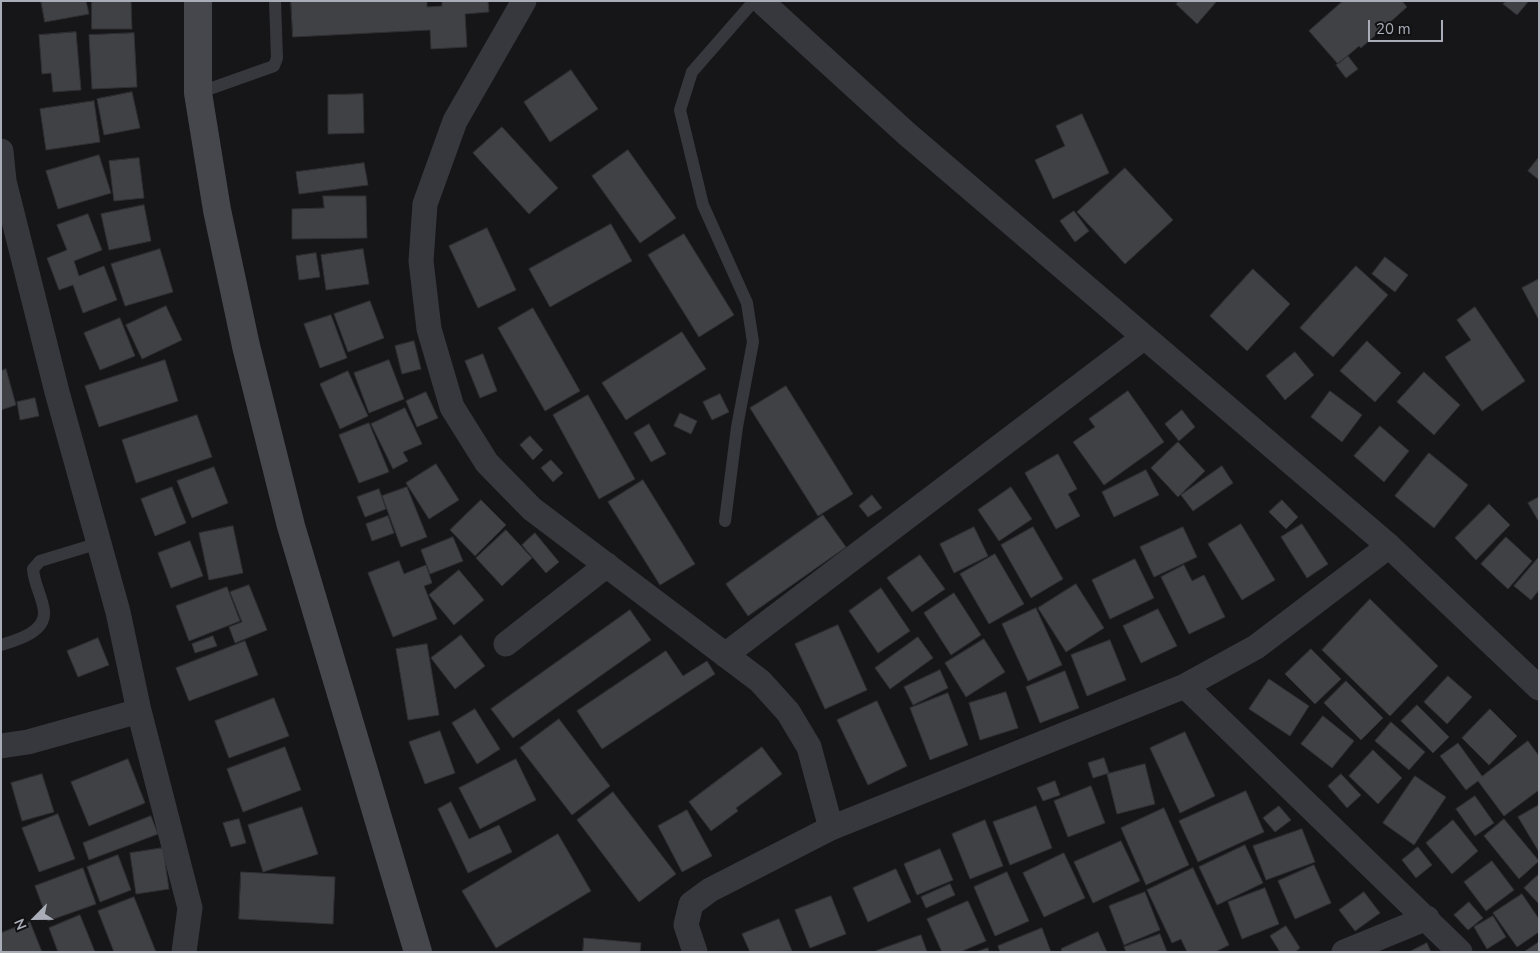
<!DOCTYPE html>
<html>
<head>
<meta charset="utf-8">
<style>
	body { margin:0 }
	#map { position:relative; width:1540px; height:953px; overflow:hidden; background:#161618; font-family:"Nunito Sans",sans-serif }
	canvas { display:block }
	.frame { position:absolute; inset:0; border:2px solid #a8adb8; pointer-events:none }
	.north { position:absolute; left:10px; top:893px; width:50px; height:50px; -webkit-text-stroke:4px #111113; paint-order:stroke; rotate:247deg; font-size:14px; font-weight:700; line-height:20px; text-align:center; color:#a8adb8 }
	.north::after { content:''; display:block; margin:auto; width:18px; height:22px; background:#a8adb8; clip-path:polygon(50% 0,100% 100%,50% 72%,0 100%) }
	.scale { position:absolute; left:1368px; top:20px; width:75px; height:22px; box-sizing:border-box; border:2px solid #a8adb8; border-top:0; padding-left:6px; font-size:15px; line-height:18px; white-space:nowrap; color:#a8adb8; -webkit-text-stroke:4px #111113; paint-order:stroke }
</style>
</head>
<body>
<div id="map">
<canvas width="1540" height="953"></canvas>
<div class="frame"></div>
<div class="north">N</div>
<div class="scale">20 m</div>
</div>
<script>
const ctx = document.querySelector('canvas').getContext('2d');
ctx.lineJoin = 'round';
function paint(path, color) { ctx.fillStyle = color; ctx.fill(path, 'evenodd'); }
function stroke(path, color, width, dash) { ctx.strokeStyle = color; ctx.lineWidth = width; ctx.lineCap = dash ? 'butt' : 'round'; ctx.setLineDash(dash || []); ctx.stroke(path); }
const building = new Path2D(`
	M41,1H86L89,14L45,22Z
	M92,1H131L132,29H92Z
	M291,1H427V7L442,6V1H488L489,12L465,14L467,47L431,49L430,30L293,37Z
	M1179,1H1217L1197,24L1176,4Z
	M1343,1H1402L1407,7L1361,48L1359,46L1338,64L1309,31Z
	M1506,1H1528V2L1517,15L1503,4Z
	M76,32L81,90L53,92L51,73L42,74L39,35Z
	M134,33L137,87L92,89L89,35Z
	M1348,56L1358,69L1346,78L1336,65Z
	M571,70L598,109L550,142L524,102Z
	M132,92L140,128L104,135L97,99Z
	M363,94L364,133L328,134V95Z
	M94,101L100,142L46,150L40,109Z
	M1082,114L1109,173L1053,199L1035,160L1065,146L1056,126Z
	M502,127L558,188L529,214L473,153Z
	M628,150L676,218L640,243L592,176Z
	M99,155L111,193L58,209L46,171Z
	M1539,157V180L1528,171Z
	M139,158L144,198L114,201L109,161Z
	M364,163L368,185L299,194L296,172Z
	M1125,168L1173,220L1125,264L1077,212Z
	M323,196H366L367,238L292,239V209L324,208Z
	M144,205L151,241L109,250L101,214Z
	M1074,211L1089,231L1075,242L1060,221Z
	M88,214L102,250L74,261L79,276L104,266L117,300L83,313L73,285L59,290L47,258L67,250L57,225Z
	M611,224L632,261L550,307L529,269Z
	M487,228L516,290L478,308L449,246Z
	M684,234L734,315L699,337L648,255Z
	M160,249L173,292L125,306L111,264Z
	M363,249L369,284L326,290L321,255Z
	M316,253L320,277L299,280L296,256Z
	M1385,257L1408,275L1395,292L1372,274Z
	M1356,266L1388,295L1333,357L1300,328Z
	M1253,269L1290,304L1247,351L1210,316Z
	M1539,279V320L1522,288Z
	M370,301L384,338L348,352L334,314Z
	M166,306L182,340L142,359L126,325Z
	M1475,307L1525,381L1482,411L1445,357L1471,340L1457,320Z
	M533,308L580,391L545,411L498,328Z
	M331,315L347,358L320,368L304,324Z
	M120,318L135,356L100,370L84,333Z
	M682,332L706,369L626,420L602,383Z
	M414,341L421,369L402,374L395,346Z
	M1367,341L1401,373L1375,402L1340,371Z
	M1295,352L1314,375L1285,400L1266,376Z
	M483,354L497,391L480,398L465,361Z
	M165,360L178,401L99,427L85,386Z
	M389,360L404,399L369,413L354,373Z
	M6,369L16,405L1,410V371Z
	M348,371L368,416L340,429L320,384Z
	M1424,372L1460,405L1434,435L1397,402Z
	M786,386L853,494L818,516L750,408Z
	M1128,391L1164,442L1104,485L1073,442L1095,427L1089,419Z
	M1330,391L1362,415L1342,442L1311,417Z
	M426,392L438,418L417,427L406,401Z
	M720,394L729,412L712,420L703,402Z
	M588,395L635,479L599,499L553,415Z
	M35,398L39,416L20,420L17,402Z
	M405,408L422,444L403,452L408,461L393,469L371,424Z
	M1182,410L1195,427L1179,441L1165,424Z
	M680,413L697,421L691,434L674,426Z
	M197,415L212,457L136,483L122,440Z
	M369,423L389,472L359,483L339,435Z
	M649,424L666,454L651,462L634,433Z
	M1380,426L1409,451L1384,482L1354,456Z
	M530,436L543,450L533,460L520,445Z
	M1178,442L1205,471L1178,497L1151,468Z
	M1429,453L1468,485L1434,528L1395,496Z
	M1058,454L1077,489L1068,494L1080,516L1056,529L1025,473Z
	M551,460L563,473L553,482L541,468Z
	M436,464L459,500L429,519L406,483Z
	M1222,466L1233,483L1193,511L1181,495Z
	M214,467L228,503L192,518L177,481Z
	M1146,470L1159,495L1114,517L1102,492Z
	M643,480L695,564L660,585L608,502Z
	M172,487L186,523L155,536L141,499Z
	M407,487L427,537L401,547L382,496Z
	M1011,487L1032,519L999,541L978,510Z
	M379,489L386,509L365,517L357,497Z
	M872,495L882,508L868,517L859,506Z
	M1539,497V522L1528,503Z
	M481,500L506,525L475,556L450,530Z
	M1282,500L1298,517L1286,529L1269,512Z
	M1489,504L1510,525L1476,560L1455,538Z
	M823,515L846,547L748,616L726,584Z
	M388,516L394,533L372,541L366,524Z
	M1241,524L1275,580L1242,600L1208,544Z
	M1302,524L1328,564L1307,578L1281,537Z
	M233,526L243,573L209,580L199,533Z
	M974,527L988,556L954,573L940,544Z
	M1033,527L1063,579L1031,598L1001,545Z
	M1183,527L1197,557L1154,577L1140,547Z
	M506,530L532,558L502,586L476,558Z
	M535,533L559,562L546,573L522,545Z
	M453,537L463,561L430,574L421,550Z
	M1506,537L1532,561L1508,589L1481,564Z
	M190,541L203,576L171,588L158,553Z
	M995,554L1024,604L989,624L960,574Z
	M920,555L945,589L912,612L887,578Z
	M1539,557V590L1531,600L1514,586Z
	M1135,559L1154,598L1110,619L1092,580Z
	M399,561L404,574L426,565L432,583L424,586L437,619L393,637L368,573Z
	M1184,565L1192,581L1204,575L1225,617L1189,634L1161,577Z
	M459,570L484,600L454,625L429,595Z
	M1076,584L1104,628L1066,652L1038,608Z
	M249,585L267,630L235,643L229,627L242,622L230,592Z
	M227,587L240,621L189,641L176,606Z
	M881,588L910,631L878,653L849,611Z
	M954,593L981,635L951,655L924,613Z
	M1370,599L1438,666L1390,716L1322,650Z
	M1036,608L1062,665L1028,681L1002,624Z
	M1158,609L1177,646L1141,663L1123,626Z
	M630,610L651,640L513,738L491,709Z
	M838,625L867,690L825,709L795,644Z
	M461,635L485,666L455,689L431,658Z
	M213,636L217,646L195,653L192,644Z
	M918,637L933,658L890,689L875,668Z
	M98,638L109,665L78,677L67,651Z
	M984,639L1005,672L966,697L945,663Z
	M1110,640L1126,680L1087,696L1071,655Z
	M245,641L258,675L189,701L176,668Z
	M427,644L439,715L408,720L396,649Z
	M1311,649L1341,679L1315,704L1285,674Z
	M666,651L683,676L707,661L715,674L602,749L577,711Z
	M940,670L948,688L913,705L904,687Z
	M1065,671L1079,708L1040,723L1026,687Z
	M1448,676L1472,697L1447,724L1424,702Z
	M1269,679L1309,706L1290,736L1249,709Z
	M1346,681L1383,718L1361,740L1324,703Z
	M1006,692L1018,728L980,740L969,703Z
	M948,693L968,745L930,760L910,708Z
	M274,698L289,736L229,758L215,721Z
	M877,701L907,766L868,785L837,720Z
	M1417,705L1449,737L1433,753L1401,721Z
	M475,709L500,749L477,764L452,723Z
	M1490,709L1517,736L1489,765L1462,738Z
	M1323,716L1354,741L1332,768L1301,744Z
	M559,719L610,786L572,815L520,748Z
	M1391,722L1425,752L1409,770L1375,741Z
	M440,731L455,773L425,784L409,742Z
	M1185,732L1215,796L1180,813L1150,748Z
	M1528,741L1539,756V790L1504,816L1478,781L1466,790L1440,756L1458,743L1482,776Z
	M285,747L301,790L243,812L227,769Z
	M762,747L782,774L736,808L738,811L711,831L689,802Z
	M1373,750L1402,778L1378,804L1349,776Z
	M1104,758L1109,773L1093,778L1088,763Z
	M128,759L145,803L89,826L71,782Z
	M516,759L536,800L480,829L459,788Z
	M1145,764L1155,804L1117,814L1107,774Z
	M42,774L54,812L22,821L11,783Z
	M1341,774L1361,795L1347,808L1328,786Z
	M1415,776L1446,797L1414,845L1383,823Z
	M1055,781L1060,795L1043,801L1037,788Z
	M1091,786L1105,823L1068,837L1054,801Z
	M1246,791L1264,832L1198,862L1179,821Z
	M613,792L676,874L639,902L577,820Z
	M1475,796L1494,823L1475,836L1456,809Z
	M451,802L469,839L499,825L512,852L468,873L438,809Z
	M1539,805V852L1518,817Z
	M1036,806L1052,848L1010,865L993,822Z
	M1279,806L1291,820L1275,832L1263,818Z
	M302,807L318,854L263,872L248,825Z
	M1164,808L1189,865L1146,885L1121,828Z
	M687,810L712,856L682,872L658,826Z
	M58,814L75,859L39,872L22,828Z
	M151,816L158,834L89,860L83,843Z
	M239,819L246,843L231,847L223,823Z
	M1504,819L1539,861L1519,879L1484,836Z
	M985,820L1003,866L970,879L952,834Z
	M1453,820L1478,851L1452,874L1426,843Z
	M1302,829L1315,862L1266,880L1253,846Z
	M558,834L591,891L496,948L462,891Z
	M1121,841L1140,881L1093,903L1074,862Z
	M1245,845L1263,883L1217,905L1199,867Z
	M1418,847L1432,865L1416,878L1402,860Z
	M163,848L169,889L136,894L130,853Z
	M940,849L953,880L917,895L904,864Z
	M1064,853L1085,898L1044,917L1023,873Z
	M118,855L131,890L100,902L87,867Z
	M1492,861L1514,890L1486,911L1464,882Z
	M1314,865L1331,903L1295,919L1278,881Z
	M83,868L96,904L48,921L35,886Z
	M1193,868L1229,945L1215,952H1187L1181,939L1172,943L1147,890Z
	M896,869L911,902L868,922L853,888Z
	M241,872L335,877L333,924L239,919Z
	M1007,872L1029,921L995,936L974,887Z
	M1539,874V904L1524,888Z
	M950,884L955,895L926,908L921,897Z
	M1265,888L1279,924L1242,939L1228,902Z
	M1145,892L1160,930L1124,945L1109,906Z
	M1364,892L1380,913L1355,931L1339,910Z
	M1522,894L1539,919V932L1517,947L1493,913Z
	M831,896L846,934L810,948L795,910Z
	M134,897L156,952H114L98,911Z
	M968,901L986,941L960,952H942L927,919Z
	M1469,902L1483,918L1468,930L1454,915Z
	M80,915L95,952H58L49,928Z
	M1493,916L1506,937L1487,949L1474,927Z
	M779,919L792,951L750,952L742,934Z
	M30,922L42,952H1V933Z
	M1286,926L1300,948L1295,952H1280L1270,936Z
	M1042,928L1051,952H1000L998,946Z
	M1098,932L1107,952H1062L1061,949Z
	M1160,934L1167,952H1126L1124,947Z
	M921,935L927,952H877L876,951Z
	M584,938L641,943L640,952H583Z
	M1539,942V952H1524Z
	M1427,943L1431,952H1409Z
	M988,948L989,952H976Z`);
const service = new Path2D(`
	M198,93L274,66L277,58L275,1
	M725,521L737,427L753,342L747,303L703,205L680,110L692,72L754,1
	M1,645C17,640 46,632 44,611C42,596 34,584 33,569L40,561L99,543`);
const minor = new Path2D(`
	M524,1L455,121L425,204L421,261L429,329L452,407L487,463L532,509L760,681L788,712L809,747L831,828
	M761,1L907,134L1389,546L1539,688
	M1,151L4,181L57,392L118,612L139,711L190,908L184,952
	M506,644L607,565
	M725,655L1143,338
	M1185,686L1460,952
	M1,746L28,742L139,711
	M695,952L686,925L691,904L710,890L831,828L1185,686L1256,647L1389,546
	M1344,952L1427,918`);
const secondary = new Path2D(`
	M198,1V93L217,210L246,346L291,526L418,952`);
paint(building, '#404145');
stroke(building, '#303034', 1);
stroke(service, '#37383d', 12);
stroke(minor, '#37383d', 25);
stroke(secondary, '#45474d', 28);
</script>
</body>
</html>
